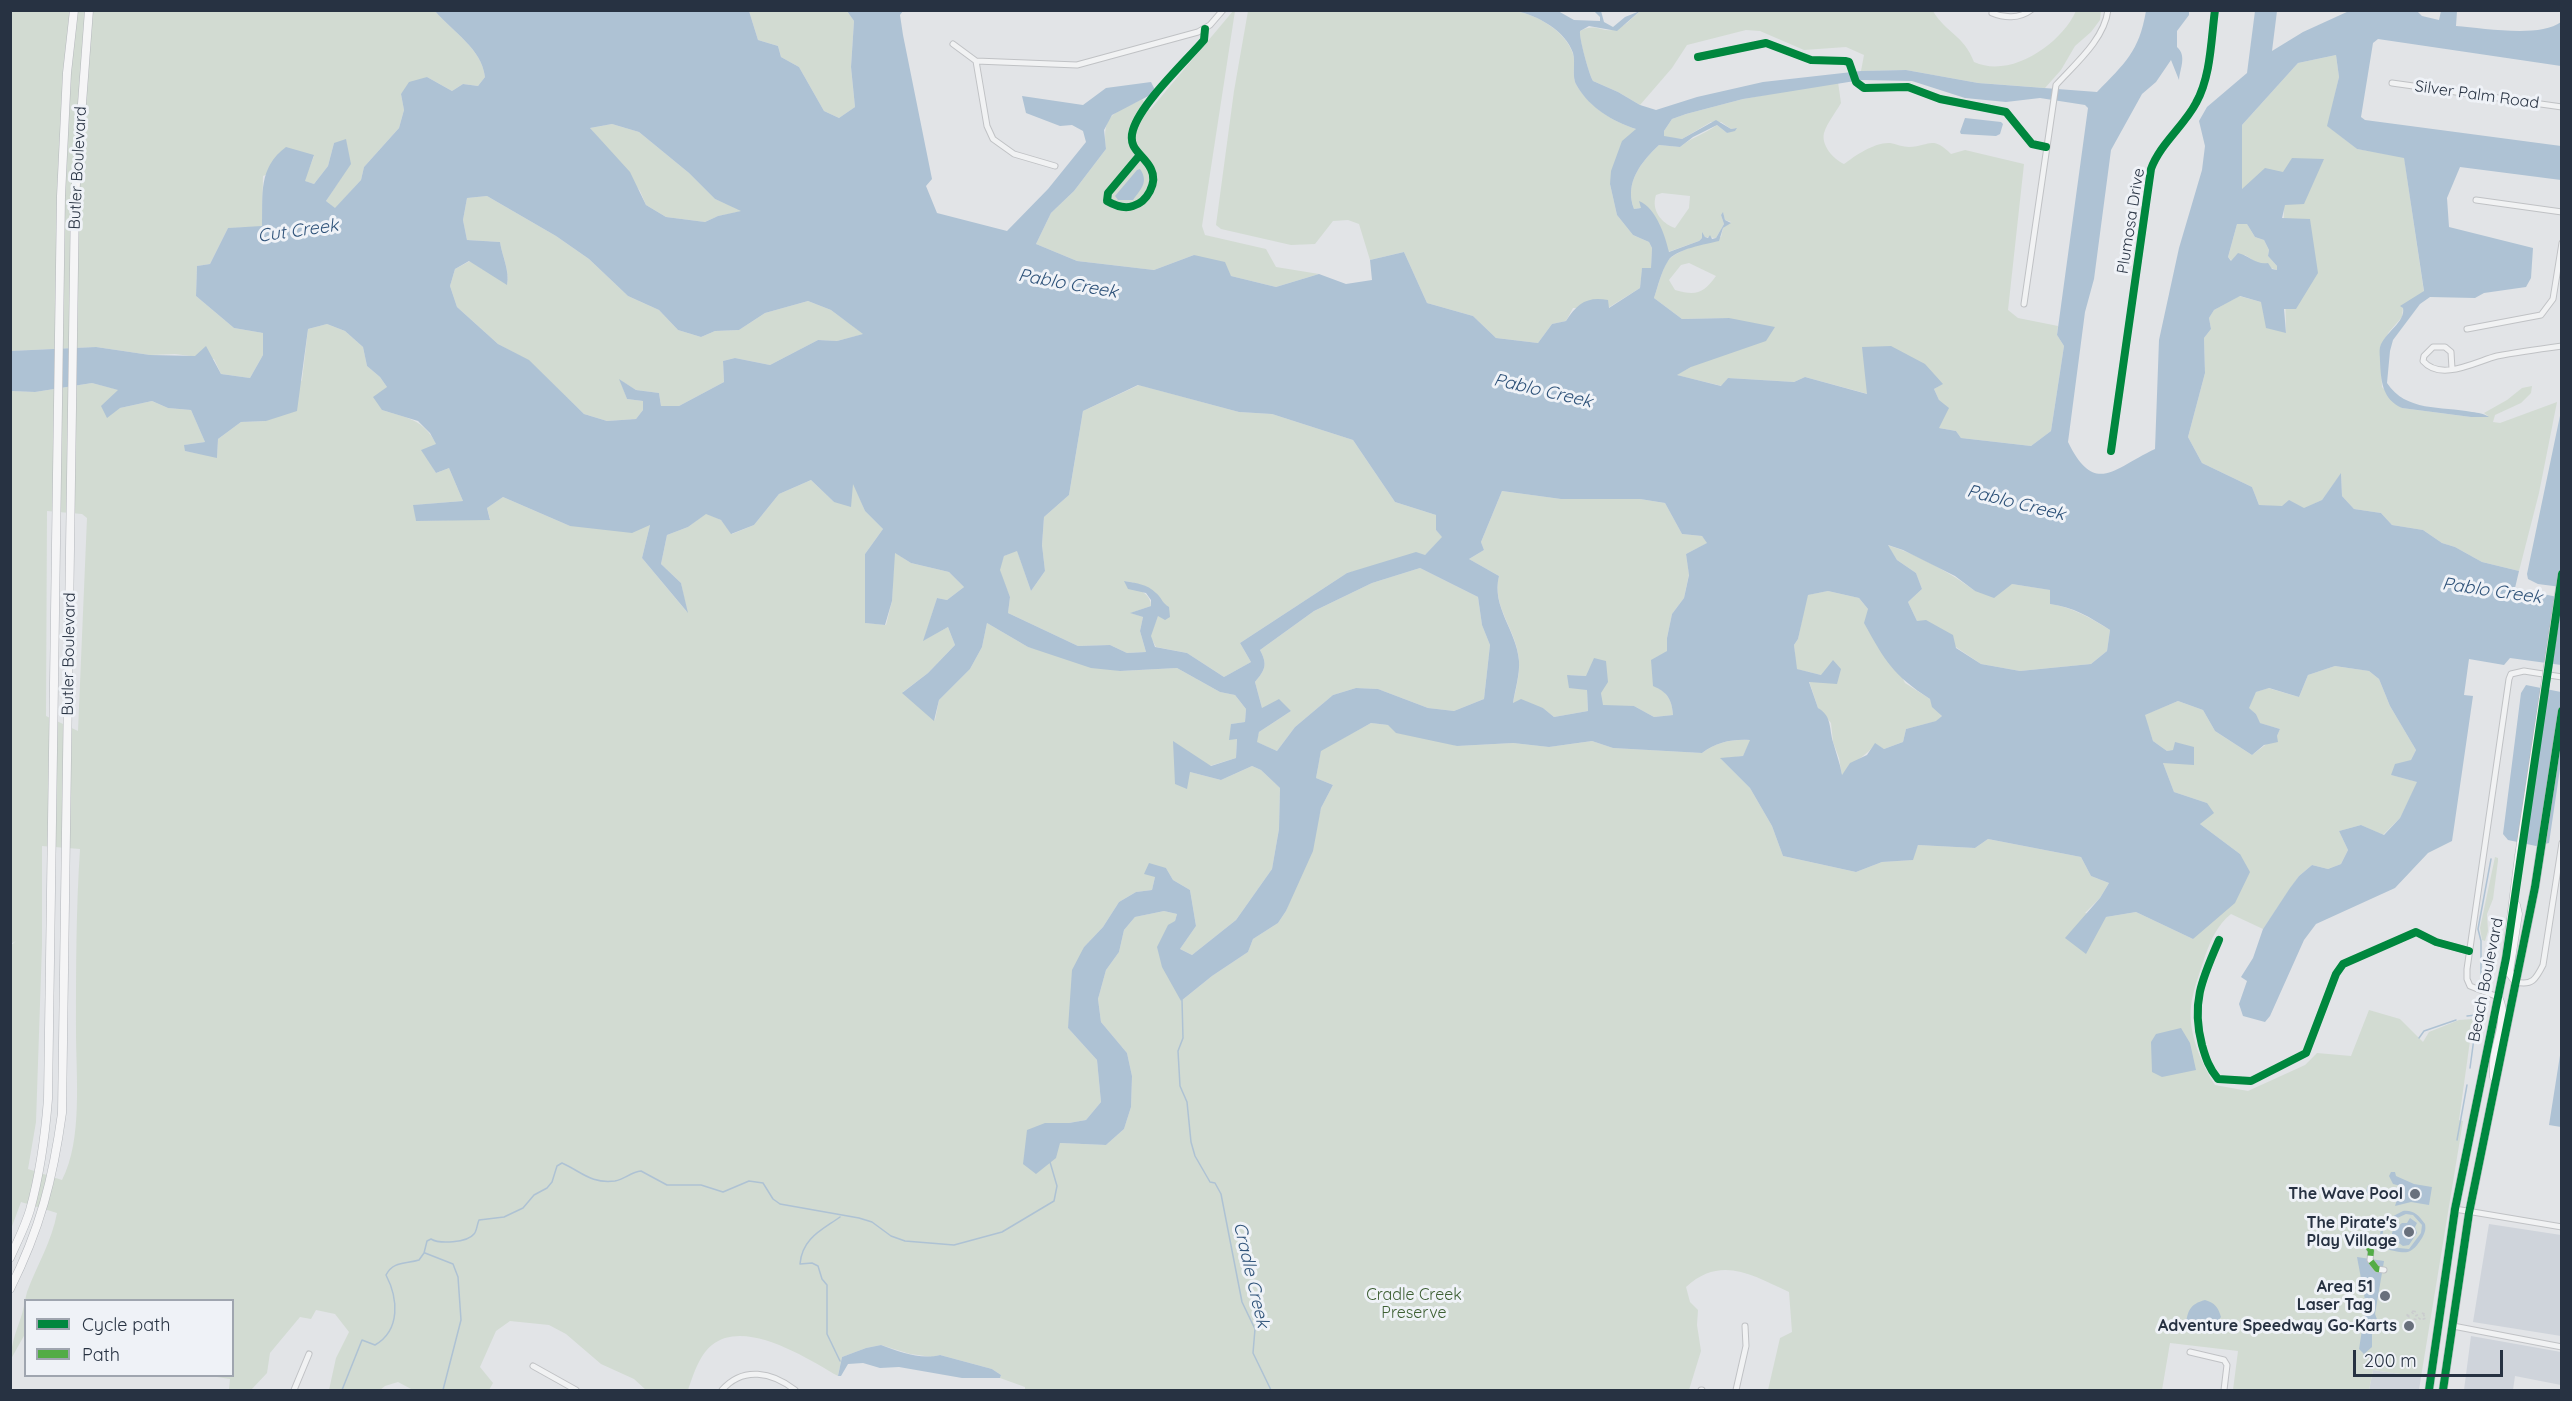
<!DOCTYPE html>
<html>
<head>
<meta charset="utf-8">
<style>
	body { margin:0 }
	#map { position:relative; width:2572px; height:1401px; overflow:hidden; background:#e2e4e7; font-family:Quicksand,sans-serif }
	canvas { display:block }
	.frame { position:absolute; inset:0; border:12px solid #273242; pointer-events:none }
	.legend { position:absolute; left:24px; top:1299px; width:210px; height:78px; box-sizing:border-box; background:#eff2f7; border:2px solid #9fa5af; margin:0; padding:8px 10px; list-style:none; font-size:18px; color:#273242 }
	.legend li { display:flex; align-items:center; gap:12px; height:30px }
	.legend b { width:30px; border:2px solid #9fa5af }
	.scale { position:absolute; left:2353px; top:1350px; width:150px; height:27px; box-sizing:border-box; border:3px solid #273242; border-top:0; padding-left:8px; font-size:18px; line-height:21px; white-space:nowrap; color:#273242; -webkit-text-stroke:4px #eff2f7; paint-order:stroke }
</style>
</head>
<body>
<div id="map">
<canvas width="2572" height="1401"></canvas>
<div class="frame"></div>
<ul class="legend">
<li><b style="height:8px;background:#00873e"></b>Cycle path</li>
<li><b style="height:8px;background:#53ac46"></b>Path</li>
</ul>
<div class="scale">200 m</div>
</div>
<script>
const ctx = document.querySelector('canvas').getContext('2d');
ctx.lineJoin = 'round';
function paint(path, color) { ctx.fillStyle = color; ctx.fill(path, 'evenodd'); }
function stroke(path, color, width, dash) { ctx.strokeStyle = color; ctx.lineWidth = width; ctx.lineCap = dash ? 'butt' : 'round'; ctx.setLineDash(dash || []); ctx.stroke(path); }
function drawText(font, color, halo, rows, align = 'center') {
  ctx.font = font + ' Quicksand,sans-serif'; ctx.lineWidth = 6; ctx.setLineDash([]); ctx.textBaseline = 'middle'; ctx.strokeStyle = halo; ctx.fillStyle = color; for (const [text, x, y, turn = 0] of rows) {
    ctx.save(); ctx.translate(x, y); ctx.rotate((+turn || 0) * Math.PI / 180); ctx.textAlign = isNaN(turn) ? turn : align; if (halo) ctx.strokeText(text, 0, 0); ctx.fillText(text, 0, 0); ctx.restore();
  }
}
const built = new Path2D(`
	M2489,1224L2561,1235V1336L2473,1322Z
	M2471,1336L2561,1352V1385L2515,1376L2513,1390H2464Z
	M2373,1370L2421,1377L2419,1390H2369Z`);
const green = new Path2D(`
	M10,11H435C453,32 482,49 485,77L478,86L463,84L452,91L427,77L401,94L404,110L399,128L364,167L361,180L335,209L326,201L350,164L334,143L328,166L314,184L304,181L314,156L263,176L262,227L228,228L210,264L197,266L196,296L234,328L263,333V355L250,378L221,374L214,359L175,354L150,355L96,347L11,351Z
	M749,11H847L854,21L851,67L855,107L839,118L824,111L799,67L781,57L778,46L758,40Z
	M1233,11H1235L1202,226L1205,235L1266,249L1276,267L1319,274L1276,287L1231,276L1194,255L1154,270L1077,261L1036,244L1051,213L1074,191L1106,149C1102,113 1113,114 1142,99L1150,110Z
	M1248,11H1516C1537,15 1566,31 1573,54C1576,63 1571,77 1577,86C1591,108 1612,121 1636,129L1610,184L1617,215L1633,235L1649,242L1652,248L1651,269H1642L1640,288L1608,308H1573L1566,321L1552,324L1538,343L1496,338L1473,316L1427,303L1404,252L1370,260L1359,224L1348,220L1333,221L1315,244L1291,245L1221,229L1216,225L1234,91Z
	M1640,11H1933C1946,33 1964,35 1974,62C2011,79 2061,44 2076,11H2101L2100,20L2091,32L2075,46L2061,70L2045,88L1978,83L1906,70L1861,71L1864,55L1846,47L1804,50L1760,31L1746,30L1687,45L1672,68L1640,105L1618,92L1593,81C1589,74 1579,39 1580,31C1596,23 1600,32 1612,30C1624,28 1632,18 1640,11Z
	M2336,55L2339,77L2328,126L2357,149L2404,157L2424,292L2403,307L2402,317L2389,332L2380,347L2382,387L2402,408L2471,417L2488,416L2484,413L2507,400L2522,388L2532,386L2531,393L2521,403L2495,415L2493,422L2500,423L2557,402L2539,493L2519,571L2482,562L2455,547L2442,543L2423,530L2392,525L2381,513L2354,509L2342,496L2341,474L2322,500L2304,509L2259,505L2252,487L2202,463L2188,437L2205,373L2204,338L2211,329L2209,318L2214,310L2239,296L2261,302L2286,333L2283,172L2242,189V125L2298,63Z
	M1838,82L1841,103C1836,112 1827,123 1824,133C1821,145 1833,159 1844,164C1856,155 1875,142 1890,143C1896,144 1903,147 1909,147C1930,146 1932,135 1951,154L1965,150L2024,164L2008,310L2018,318L2058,326L2057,335L2064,346L2051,431L2031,446L1961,438L1956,431L1939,428V400L1934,389L1942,384L1868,394L1805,377L1794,382L1728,378L1722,386L1676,375L1691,367L1729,318L1682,319L1654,298C1658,286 1661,273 1667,262C1673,251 1709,241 1721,237L1723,228L1731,222L1725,220L1723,213L1721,215L1724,224L1716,238L1705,237L1702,234V238L1699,241L1668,252L1659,223L1641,208L1634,209C1624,183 1641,162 1659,145L1680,147C1692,137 1705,134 1717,125L1727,133L1736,128L1731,129L1721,122H1711L1682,139L1664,137V131L1672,119L1686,114L1743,99ZM1662,193L1690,196L1689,208L1675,228C1661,223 1651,210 1656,195ZM1689,263L1716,276C1703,294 1696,296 1675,290L1669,280L1681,265Z
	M612,124L639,132L689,173L715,199L743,211L718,216L705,222L666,217L646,205L640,191L590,128Z
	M487,196L556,236L589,259L628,296L659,310L678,330L701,337L715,331L739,330L765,313L808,301L831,310L864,334L837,341L818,340L770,365L735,358L723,361L724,382L679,406H661L659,393L636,390L620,380L627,399L643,401V410L636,419L607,421L584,414L529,361L498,344L457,307L450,286L455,269L470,261L507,284C510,271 502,256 500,242L467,240L463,220L467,198Z
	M2237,224H2247L2255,237L2264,240L2269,250L2268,256L2277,266V270L2259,264L2245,255L2232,261L2228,257Z
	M327,324L345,331L363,347L367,366L380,377L387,387L382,410C408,418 423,419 437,445L422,450L436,473L449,468L463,501L414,505L416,521L490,519L487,508L503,497L570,526L650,525L642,558L687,612L681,583L661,564L667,535L688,527L706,513L721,520L732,534L754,525L779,494L811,480L834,502L853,482L865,511L883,529L865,554L866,623L886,625L892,601L894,552L911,563L949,572L964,587L947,600L937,598L924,640L948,627L955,645L928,673L903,692L935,720L939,700L970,669L982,647L987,623L1028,647L1120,671L1177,668L1220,692L1235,695L1246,709L1245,722L1231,724L1237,738L1236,758L1190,772L1221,780L1252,766L1261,770L1280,788L1279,829L1272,869L1236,920L1192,955L1180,949L1196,926L1190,890L1173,880L1166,868L1155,877L1152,890L1136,892L1119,902L1103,927L1084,947L1068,1028L1097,1060L1101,1102L1086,1120L1069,1123H1045L1060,1143L1106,1145L1124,1129L1131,1107L1132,1076L1127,1053L1101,1022L1098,999L1106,970L1119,952L1124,930L1135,917L1164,911L1177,914L1175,921L1181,1001L1212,976L1248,952L1253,939L1278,923L1286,911L1316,829L1321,808L1333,785L1316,778L1321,750L1371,723L1388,725L1457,746L1513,743L1549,747L1592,741L1613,748L1702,753C1717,742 1732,739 1751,740L1743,756L1721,759L1750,788L1772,826L1783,856L1856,872L1882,862L1912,860L1918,845L1975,848L1988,839L2081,857L2091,876L2109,883L2100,898L2085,913L2106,917L2136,912L2193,939L2240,854L2200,824L2207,803L2174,792L2163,763L2174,750L2167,751L2153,741L2144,715L2178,701L2203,710L2215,731L2252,755L2277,736L2280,729L2259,723L2256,714L2248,708L2256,692L2268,688L2299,697L2308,675L2335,666L2369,671L2379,679L2390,706L2416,750L2411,760L2391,775L2418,782L2400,818L2383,835L2361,825L2339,831L2348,850L2341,864L2328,869L2312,865L2299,876L2263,929L2231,914C2217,925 2211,940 2205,956C2200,972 2193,990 2191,1006C2188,1033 2201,1063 2215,1085L2248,1091L2305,1065L2317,1053L2351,1056L2369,1010L2400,1019L2423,1042L2429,1032L2459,1020L2473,1019L2459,1120L2463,1121L2421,1377L2373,1370L2369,1390H2233L2238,1351L2170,1343L2162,1390H1768L1780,1338L1792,1332L1789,1292C1752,1275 1721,1255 1686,1287L1690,1302L1698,1310L1697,1325L1701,1351L1689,1390H1025V1387L1000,1378L1001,1375L992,1369L940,1355L932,1357L910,1354L881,1345L866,1348L842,1357L838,1376C807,1358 745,1318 712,1345C699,1355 693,1376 688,1390H646L634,1379L601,1364L566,1334L549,1325L510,1321L496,1331L480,1367L493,1383L489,1390H413L398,1382L385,1386L380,1390H329L336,1358L349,1332L335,1314L316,1310L311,1319L300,1317L270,1353L267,1373L251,1390H229L230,1379L210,1376H232V1300H26L25,1334L11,1359C11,1342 17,1330 22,1314C24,1307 25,1299 27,1292C37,1265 52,1241 57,1213L21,1202L11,1229L10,946L16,941L11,944V391L35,392L92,383L119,390L120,408L152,401L168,408L191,410L205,442L185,445V451L217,457L218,439L241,422L266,421L302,380L308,329ZM47,511L82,514L87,518L78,731L46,716ZM42,846L80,849C76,910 76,970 76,1031C76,1076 83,1140 62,1180L28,1169L36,1122L42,945Z
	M1139,385L1239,412L1272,414L1353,440L1395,502L1436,515V530L1443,537L1425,555L1347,573L1240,643L1251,662L1224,677L1187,653L1156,647L1150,636L1163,603C1155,589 1140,583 1124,581C1135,589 1151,592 1151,606L1131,613L1143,617L1140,631L1146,652L1127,653L1110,645L1078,646L1008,613L1010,597L999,570L1004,556L1017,550L1031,591L1045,571L1042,545L1044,517L1069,495L1083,411Z
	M1502,491L1561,499H1640L1665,503L1682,534L1702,536L1708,543L1686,554L1689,574L1684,598L1672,614L1667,638V651L1653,685C1667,692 1672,699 1673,715L1654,717L1634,706H1602L1601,693L1586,676L1568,675L1587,690L1588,711L1554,717L1543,708L1513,704C1515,691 1520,675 1519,662C1518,631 1491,607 1499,576L1469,559L1484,550L1481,542Z
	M1887,545C1915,553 1951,573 1975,591L2012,584L2051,590L2050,604C2073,607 2090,618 2110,630L2107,651L2091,664L2020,671L1981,664L1917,621L1908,602L1922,589L1916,573L1897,560Z
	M1420,568L1478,597L1482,625L1490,645L1484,699L1454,711L1428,708L1378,689L1356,688L1333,695L1295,727L1277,751L1256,742L1259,732L1291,711L1262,708L1255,682C1265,670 1268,665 1260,650L1314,611L1372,583Z
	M1828,591L1859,598L1868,609L1905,683L1930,699L1942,716L1937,721L1906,729L1903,742L1884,749L1875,744C1863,760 1853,759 1842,776L1839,758L1833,742L1831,723L1818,708L1809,681L1821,675L1796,669L1794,645L1798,639L1807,595Z
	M2495,857L2498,858V861L2493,899L2487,914L2488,931L2485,941L2482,940L2480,928Z`);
const water = new Path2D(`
	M435,11H749L758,40L778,46L781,57L799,67L824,111L839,118L855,107L851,67L854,21L847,11H903L900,15L903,35L932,179L926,186L937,213L1007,231L1048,189L1086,142L1083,131L1072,125L1060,126L1026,113L1022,96L1083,105L1106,88L1151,82L1156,92L1112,115L1104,130L1106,149L1074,191L1051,213L1036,244L1077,261L1154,270L1194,255L1225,262L1231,276L1276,287L1319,274L1346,284L1372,280L1370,260L1404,252L1427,303L1473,316L1496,338L1538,343L1552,324L1566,321C1577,303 1588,296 1608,300L1609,308L1640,288L1642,268H1651L1652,248L1649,242L1633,235L1617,215L1610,184L1611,171L1622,141L1636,129C1612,121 1590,108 1577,86C1571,77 1576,63 1573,53C1566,31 1537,15 1516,11H1558L1574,20L1600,21V17L1594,11H1601L1604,22L1613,27L1625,17L1640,11L1617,31L1589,26L1580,31C1579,38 1589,74 1593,81L1618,92L1640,105L1656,110L1697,97L1763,82L1861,71L1906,70L1978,83L2097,92C2125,63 2139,52 2146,11H2189V15L2177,31V47C2187,56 2180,68 2179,80L2171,60L2156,82L2142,94L2111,150L2094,279L2085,312L2068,442C2095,497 2114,468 2155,449L2159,340L2179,248L2202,170L2205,146L2199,121L2207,107L2247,73L2255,11H2277L2272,51L2303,32L2349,11H2417L2422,16L2439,20L2441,11H2457L2456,26C2483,28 2540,38 2561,22V66L2378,39L2373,43L2361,117L2365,120L2561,146V180L2460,167L2447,198L2449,227L2533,248L2531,278L2526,287L2484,293L2475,298L2430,297L2420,304L2393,340L2390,351L2387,383C2406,412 2441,406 2472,412C2479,413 2483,413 2489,417H2471L2402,408C2382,399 2381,381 2380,361C2380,357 2379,351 2380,347C2384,333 2406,322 2403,308L2400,306L2424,291L2404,158L2357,149L2327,126L2339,77L2336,55L2298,63L2242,125V189L2265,168L2283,172L2292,158L2324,159L2304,204L2285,205L2282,218L2310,219L2318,273L2296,309H2284L2286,333L2266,328L2261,302L2240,296L2214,310L2209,318L2211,329L2204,338L2205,373L2188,437L2202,463L2252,487L2259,505L2282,506L2289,500L2304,508L2322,500L2341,473L2342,496L2354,509L2381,513L2392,525L2423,530L2442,543L2455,547L2482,562L2519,571L2515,588L2562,598L2561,665L2510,658L2504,665L2469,659L2464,695L2473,696L2452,841L2428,853L2395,888L2316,924L2304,940L2270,1016L2265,1022L2243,1016L2239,1004L2247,981L2241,977L2253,958L2263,929L2290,888L2299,876L2312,865L2328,869L2341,864L2348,850L2339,831L2361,825L2384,835L2400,818L2417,782L2391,775L2395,764L2411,760L2416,750L2390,706L2379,679L2369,671L2335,666L2308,675L2299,697L2269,688L2256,692L2249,708L2256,714L2260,723L2280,729L2277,736L2278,742L2264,745L2252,755L2215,731L2203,710L2178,701L2145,715L2153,741L2167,751L2173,750L2175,742L2194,747V765L2163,763L2174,792L2207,803L2214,813L2200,824L2240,854L2250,872L2235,903L2193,939L2136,912L2106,917L2086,954L2065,938L2100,898L2109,883L2091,876L2081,857L1988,839L1975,848L1918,845L1913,860L1882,862L1856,872L1783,856L1772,826L1750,788L1720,758L1743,756L1750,740C1732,739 1717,742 1702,753L1613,748L1592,741L1549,747L1513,743L1457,746L1396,733L1388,725L1371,723L1321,751L1316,778L1333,785L1321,808L1313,851L1286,911L1278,923L1253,939L1248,952L1212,976L1181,1001L1162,967L1157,947L1168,925L1175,921L1177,914L1164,911L1135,917L1124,930L1119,952L1106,970L1098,999L1101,1022L1127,1053L1132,1076L1131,1107L1124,1129L1106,1145L1060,1143L1056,1158L1036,1174L1023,1164L1027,1130L1045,1123H1069L1086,1120L1101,1102L1097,1060L1068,1028L1072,970L1084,947L1103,927L1119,902L1136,892L1152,890L1155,877L1144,874L1149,863L1166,868L1173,880L1190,890L1196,926L1180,949L1192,955L1236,920L1272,869L1279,829L1280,788L1261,770L1252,766L1221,780L1190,772L1187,789L1175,784L1173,741L1211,766L1236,758L1237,739L1229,740L1231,724L1245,722L1246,709L1235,695L1220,692L1177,668L1120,671L1091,668L1028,647L987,623L982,647L970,669L939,700L934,721L902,693L928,673L955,645L948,627L923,641L937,598L947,600L964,587L949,572L911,563L895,553L892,601L885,625L865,623V554L883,529L865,511L853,484L851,507L834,502L811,480L779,494L754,525L731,534L721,520L706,514L688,527L667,535L661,564L681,583L688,613L642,558L650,525L632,533L570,526L503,497L487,508L490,520L416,521L413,505L463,501L449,468L436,473L421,450L436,444L430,433L418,421L382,410L373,397L387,387L380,377L367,366L363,347L345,331L327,324L308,329L297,411L266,421L241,422L218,439L217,458L185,451L184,445L205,442L191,410L168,408L152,401L120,408L107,418L101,406L118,390L92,383L35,392L11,391L10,351L96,347L150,355L195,356L206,346L221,374L250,378L263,355V333L234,328L196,296L197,266L210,264L228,228L262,226C263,194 258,168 286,147L314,155L305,181L314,184L328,166L334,143L346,139L351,164L326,201L335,208L361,180L364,167L399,128L404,110L401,94L409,82L427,77L452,91L463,84L478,86L485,77C482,49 453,32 435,11ZM1861,80L1912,81L1965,98L2006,102L2040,98L2085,105L2088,108L2057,335L2064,346L2051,431L2031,446L1961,438L1956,431L1939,428L1949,408L1939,400L1934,389L1943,384L1925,364L1891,346L1862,347L1867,394L1805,377L1794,382L1728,378L1721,386L1677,375L1691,367L1766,341L1775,327L1729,318L1682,319L1654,298C1658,286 1661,272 1668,261C1675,249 1707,244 1719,241L1723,228L1731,223L1725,220L1723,212L1721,215L1724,224L1716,238L1712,239L1710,235L1708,238L1705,237L1702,232V238L1699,241L1669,252C1665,235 1656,208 1639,201L1641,208L1634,209C1624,183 1641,162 1659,145L1680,147L1693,137L1717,125L1727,133L1735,131L1737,128L1731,129L1716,120L1682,139L1664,136V131L1672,119L1686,114L1743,99ZM612,124L639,132L689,173L715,199L741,211L718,216L705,222L666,217L646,205L630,172L590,128ZM487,196L556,236L589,259L628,296L659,310L678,330L701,337L715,331L739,330L765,313L808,301L831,310L863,334L837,341L818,340L770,365L735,358L723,361L724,382L679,406H661L659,393L636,390L619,379L627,399L643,401V410L636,419L607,421L584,414L529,360L498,344L457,307L450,286L455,269L469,261L507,285C510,271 502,256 500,242L467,240L463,220L467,198ZM2237,224H2247L2255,237L2264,240L2269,250L2268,256L2277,266V270L2272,269L2268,263C2256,265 2250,256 2238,253L2231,261L2228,257ZM1138,385L1239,412L1272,414L1353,440L1395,502L1436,515V530L1442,537L1425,555L1416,552L1347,573L1240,643L1251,662L1224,677L1187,653L1155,647L1151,636L1158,616L1165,620L1170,617L1169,607C1162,603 1162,598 1156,593C1147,584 1136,583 1124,581L1128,589L1146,593L1151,600V606L1130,613L1143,617L1140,631L1146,652L1127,653L1110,645L1078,646L1008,613L1010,597L1000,570L1004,556L1017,551L1031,591L1045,571L1042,545L1044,517L1069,495L1083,411ZM1502,491L1561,499H1640L1665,503L1682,534L1702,536L1707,543L1686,554L1689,575L1684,598L1672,614L1667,638V651L1651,660L1653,686C1667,692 1672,699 1673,715L1654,717L1634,706L1603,705L1601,693L1608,682L1606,661L1594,658L1586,676L1567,675L1569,688L1587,690L1588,711L1554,717L1543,708L1521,699L1513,703C1515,690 1520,674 1519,661C1517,631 1491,607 1499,576L1469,559L1484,550L1481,542ZM1888,545L1903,550L1955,576L1975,591L1994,598L2012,584L2050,590V604C2073,607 2090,617 2110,630L2107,651L2091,664L2020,671L1981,664L1956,648L1953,635L1926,620L1917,621L1908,602L1922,589L1916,573L1897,560ZM1420,568L1478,597L1482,625L1490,645L1484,699L1454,711L1428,708L1378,689L1356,688L1333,695L1295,727L1277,751L1257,742L1259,732L1291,711L1279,699L1262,708L1255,682C1265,670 1268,665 1260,650L1314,611L1372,583ZM1828,591L1859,598L1868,609L1864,623C1885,661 1893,675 1930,699L1932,707L1942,716L1936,721L1906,729L1903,742L1884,749L1875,743L1867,755L1850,763L1842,775C1840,763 1836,753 1833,742C1829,728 1832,716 1818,708L1809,682L1837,684L1841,669L1833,660L1821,675L1797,669L1794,645L1798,639L1808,595Z
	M1965,118L2001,122L2003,124L2000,134L1996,136L1961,134L1960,132Z
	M1140,169C1149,182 1141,189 1133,200H1118L1115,196L1137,170Z
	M2561,411V587L2538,584L2528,579L2527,574Z
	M2526,685L2561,692V762L2549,843L2536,846L2508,840L2503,834L2521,693Z
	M2181,1028L2190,1043L2196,1070L2162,1077L2152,1072L2151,1042L2156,1034Z
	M2561,1049V1127L2549,1125Z
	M2391,1172H2395L2396,1176L2414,1184L2432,1187L2429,1205L2411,1202L2395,1206L2401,1186L2393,1184L2389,1176Z
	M2403,1211C2414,1210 2418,1215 2425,1224C2426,1230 2425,1232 2422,1238C2410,1257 2405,1253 2385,1249L2379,1241L2382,1222ZM2406,1214L2413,1215L2422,1225L2421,1233L2409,1249L2388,1247L2382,1239L2384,1224Z
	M2410,1218L2417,1223L2415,1227L2417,1233L2409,1245L2403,1246L2391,1237L2393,1230L2402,1223H2407Z
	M2357,1257L2384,1261L2375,1314L2378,1322L2372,1333V1347L2364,1354L2359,1349L2366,1305Z
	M2205,1300C2215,1303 2218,1307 2221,1317L2211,1330L2194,1331L2186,1326C2187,1311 2190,1304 2205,1300Z
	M881,1345C899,1352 921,1360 940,1355L992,1369L1001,1375L1000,1378H962L899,1367L880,1368L863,1363L848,1364L841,1376H838L842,1357L866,1348Z`);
const stream = new Path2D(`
	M2481,984V941L2478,929L2491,859
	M1182,1000L1183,1038L1178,1051L1180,1086L1187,1102L1191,1142L1195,1156L1210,1182L1215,1183L1221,1194L1242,1302L1255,1329L1253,1353L1271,1390
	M2467,1016L2476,1015
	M2419,1038L2424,1031L2456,1020
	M2470,1068L2479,1001
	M2457,1140L2467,1085
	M2368,1187L2367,1192L2371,1194L2373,1191L2371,1186
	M840,1217C822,1230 802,1238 800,1264L812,1263L818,1266L822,1279L827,1285V1334L840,1361
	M425,1253L453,1264L458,1277L461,1320L443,1390
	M342,1390L362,1340L375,1345C401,1330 398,1298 386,1275C393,1261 406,1264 419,1260L424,1253L427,1241L431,1239C439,1244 467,1243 474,1234C477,1231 477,1224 479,1220L504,1217L523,1208L534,1195L547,1188L552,1182L557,1166L562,1163C582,1172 591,1184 615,1181C625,1179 631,1172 641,1171L667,1185H701L723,1192L749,1181L763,1183L773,1199L780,1204L859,1218L872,1222L891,1236L905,1241L954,1245L1002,1232L1054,1201L1057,1186L1050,1162`);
const minor = new Path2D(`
	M1992,13C2004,18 2019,19 2031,10
	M953,44L976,61
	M1698,57L1766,43L1811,60L1845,61L1849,62L1856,82L1864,88L1908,87L1940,99L2006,112L2032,144L2046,147
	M976,61L1077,65L1198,32L1210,25L1223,10
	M976,61L987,126L993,139L1014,154L1055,166
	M2392,83L2562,107
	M1139,156L1108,193L1107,201C1114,205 1125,209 1133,206C1147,202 1158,183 1151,169C1144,154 1127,150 1133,130C1141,103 1185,62 1204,40L1205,29
	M2476,200L2562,212
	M2024,304L2056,85C2075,64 2104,40 2108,10
	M2467,329L2541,315L2553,299L2562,243
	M2452,369L2451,352L2445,347H2433L2424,356L2423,361C2441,382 2477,361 2497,356C2518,352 2540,349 2562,346
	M2111,451L2151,169C2160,144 2184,126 2196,103C2211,76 2211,40 2215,10
	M2219,940C2202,979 2191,1003 2202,1045C2206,1059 2209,1068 2218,1079L2251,1081L2306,1053L2336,974L2343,964L2416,932L2436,942L2469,951
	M2516,982C2532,986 2536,979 2543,965L2562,843
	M2498,997L2470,986L2467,979V969L2509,679L2511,674L2524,671L2562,677
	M2455,1209L2562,1227
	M2377,1243L2384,1241
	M2367,1245L2371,1251L2370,1260L2377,1269L2384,1270
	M2453,1326L2562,1347
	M2190,1352L2224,1360L2227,1365L2224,1390
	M533,1366L576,1390
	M294,1390L309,1354
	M722,1390C743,1366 772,1372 795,1390
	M1701,1390H1702
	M1736,1390L1746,1346L1745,1326`);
const highway = new Path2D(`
	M2516,982L2509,972L2518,914L2516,905
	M2494,1077C2490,1048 2511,1023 2498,997
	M10,1258C17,1242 25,1227 30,1210C40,1174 45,1137 48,1099L61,196L67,73L74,10
	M10,1289C40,1229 53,1179 62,1113L75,197L89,10
	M2429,1390L2455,1209L2506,958L2519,856
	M2443,1390L2469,1213L2535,887L2562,711`);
const rail = new Path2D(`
	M2413,1311L2426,1314V1318C2421,1321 2410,1320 2407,1315L2409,1311H2410L2420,1319L2425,1318L2423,1313C2418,1313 2414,1319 2409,1317L2408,1313L2413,1311`);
const highwayBridge = new Path2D(`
	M2519,856L2562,574`);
const quiet = new Path2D(`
	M2377,1243L2384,1241
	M2367,1245L2371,1251L2370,1260L2377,1269L2384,1270`);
const cycleway = new Path2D(`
	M1698,57L1766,43L1811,60L1845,61L1849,62L1856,82L1864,88L1908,87L1940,99L2006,112L2032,144L2046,147
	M1139,156L1108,193L1107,201C1114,205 1125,209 1133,206C1147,202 1158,183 1151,169C1144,154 1127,150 1133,130C1141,103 1185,62 1204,40L1205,29
	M2111,451L2151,169C2160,144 2184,126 2196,103C2211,76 2211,40 2215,10
	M2219,940C2202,979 2191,1003 2202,1045C2206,1059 2209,1068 2218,1079L2251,1081L2306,1053L2336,974L2343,964L2416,932L2436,942L2469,951
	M2429,1390L2455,1209L2506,958L2562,574
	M2443,1390L2469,1213L2535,887L2562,711`);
const markers = [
	[2415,1194,6,"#68707c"],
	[2409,1232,6,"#68707c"],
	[2385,1296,6,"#68707c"],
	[2409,1326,6,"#68707c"]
];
const streetNames = [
	["Silver Palm Road",2477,95,8],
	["Butler Boulevard",78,168,-87],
	["Plumosa Drive",2131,221,-81],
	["Butler Boulevard",69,654,-89],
	["Beach Boulevard",2486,980,-79]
];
const poiNames = [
	["The Wave Pool",2403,1194],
	["The Pirate's",2397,1223],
	["Play Village",2397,1241],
	["Area 51",2373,1287],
	["Laser Tag",2373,1305],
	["Adventure Speedway Go-Karts",2397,1326]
];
const parkNames = [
	["Cradle Creek",1414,1295],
	["Preserve",1414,1313]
];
const waterNames = [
	["Cut Creek",298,231,-8],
	["Pablo Creek",1068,284,10],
	["Pablo Creek",1543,391,13],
	["Pablo Creek",2016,503,14],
	["Pablo Creek",2492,591,8],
	["Cradle Creek",1251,1275,77]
];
paint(built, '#cfd4db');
paint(green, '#d2dbd2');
paint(water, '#aec2d4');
stroke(stream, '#aec2d4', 1.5);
stroke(minor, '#c0c2c5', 7);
stroke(highway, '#b4b7bc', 9);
stroke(minor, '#f1f2f3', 5);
stroke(highway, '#f5f5f6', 8);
stroke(rail, '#caccce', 1.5, [3, 6]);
stroke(highwayBridge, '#b4b7bc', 9, []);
stroke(highwayBridge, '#f5f5f6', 8);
stroke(quiet, '#53ac46', 6, [12, 6]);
stroke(cycleway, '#00873e', 8);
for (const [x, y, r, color] of markers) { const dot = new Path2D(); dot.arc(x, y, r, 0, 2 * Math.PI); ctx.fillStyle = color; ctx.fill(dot); stroke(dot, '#eff2f7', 2); }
drawText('16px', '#273242', '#eff2f7', streetNames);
drawText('bold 16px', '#273242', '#eff2f7', poiNames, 'right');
drawText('16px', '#3d5f33', '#eff2f7', parkNames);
drawText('italic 18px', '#2e5279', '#eff2f7', waterNames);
</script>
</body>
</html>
